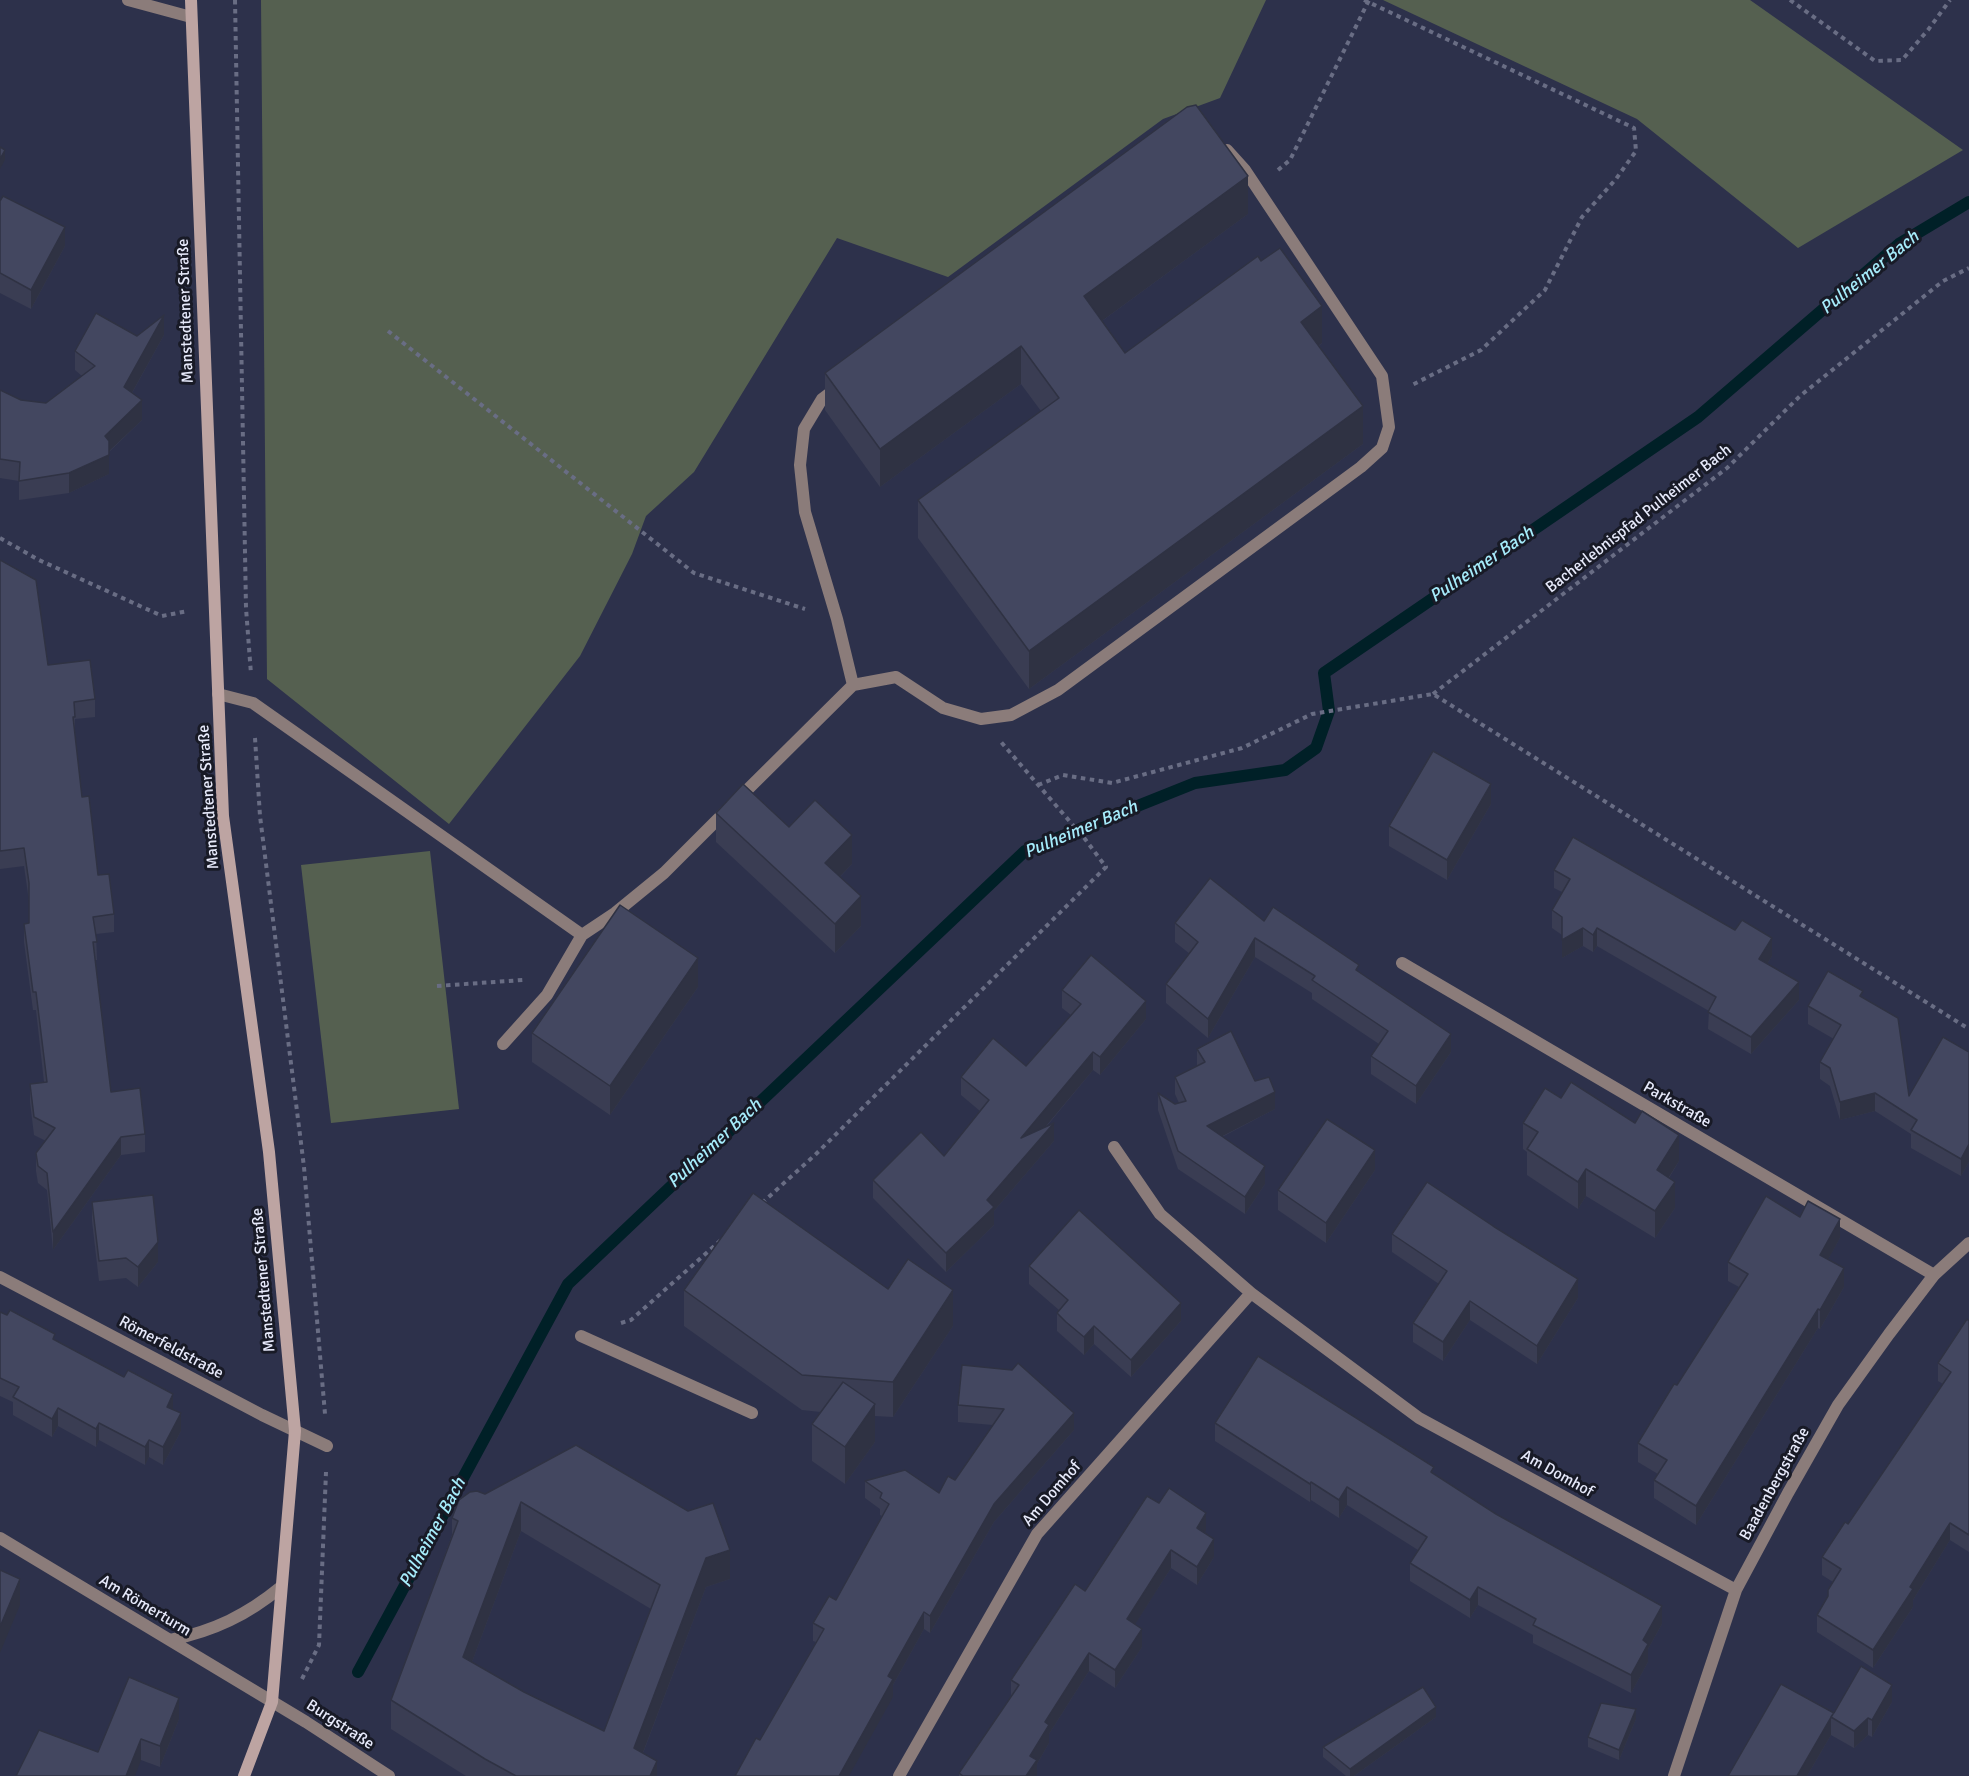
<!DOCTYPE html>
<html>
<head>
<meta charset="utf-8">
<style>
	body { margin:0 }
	canvas { display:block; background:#2d314b }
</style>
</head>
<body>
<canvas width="1969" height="1776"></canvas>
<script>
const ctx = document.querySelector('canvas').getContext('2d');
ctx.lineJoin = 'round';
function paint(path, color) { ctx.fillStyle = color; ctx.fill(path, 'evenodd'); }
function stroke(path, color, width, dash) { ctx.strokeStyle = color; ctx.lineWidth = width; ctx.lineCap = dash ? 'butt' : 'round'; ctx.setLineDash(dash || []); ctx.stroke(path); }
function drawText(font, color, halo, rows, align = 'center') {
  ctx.font = font + ' Signika,sans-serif'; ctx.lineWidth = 6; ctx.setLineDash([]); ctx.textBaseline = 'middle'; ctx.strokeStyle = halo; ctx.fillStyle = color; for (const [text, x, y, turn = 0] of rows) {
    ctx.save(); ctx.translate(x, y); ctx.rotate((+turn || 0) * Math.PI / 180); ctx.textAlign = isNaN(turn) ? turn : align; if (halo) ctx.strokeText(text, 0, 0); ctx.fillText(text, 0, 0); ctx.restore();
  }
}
const green = new Path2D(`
	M261,0H1266L1220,98L1163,119L948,277L837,238L694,472L646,516L632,554L580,656L449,824L267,679Z
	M1383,0H1750L1963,150L1798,248L1637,119Z
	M430,851L459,1109L331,1123L301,865Z`);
const stream = new Path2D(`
	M358,1672L568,1284L1025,851L1195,783L1285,770L1316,748L1329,711L1324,673L1698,417L1899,244L1969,202`);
const path = new Path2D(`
	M235,0L246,608L251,674
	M1364,0L1634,128L1636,151L1616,179L1582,217L1545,290L1481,350L1410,386
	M1790,0L1875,61L1902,60L1928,30L1950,0
	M1278,170L1290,160L1369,0
	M388,331L694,573L805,609
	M0,538L39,560L162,616L188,611
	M1433,694L1727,468L1800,396L1943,281L1969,268
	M255,738L260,816L304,1167L325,1414
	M1038,785L1063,775L1112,783L1242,748L1312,714L1433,694L1969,1029
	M437,986L523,980
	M762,1203L816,1154L1106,867L1085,839L1001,742
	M621,1323L631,1320L721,1240
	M302,1679L319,1645L326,1472`);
const lane = new Path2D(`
	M128,0L191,17
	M838,387L822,399L804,429L800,465L805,512L837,619L853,685
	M218,694L253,703L582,935
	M738,799L853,685L896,677L943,708L981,719L1011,715L1058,690L1361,467L1382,448L1389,427L1382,376L1245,170L1227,150
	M1402,963L1934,1275
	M503,1044L547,995L582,935L615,913L664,873L726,811
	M0,1277L262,1415L327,1446
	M581,1336L752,1413`);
const street = new Path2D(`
	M1114,1147L1160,1214L1251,1293L1419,1418L1736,1590
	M0,1538L306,1722L389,1776
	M170,1640C214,1631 247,1615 281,1587
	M899,1776L1037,1534L1251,1293
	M1674,1776L1736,1590L1788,1493L1838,1405L1889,1334L1934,1275L1969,1243`);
const secondary = new Path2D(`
	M191,0L223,816L269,1152L295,1431L272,1702L244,1776`);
const wall = new Path2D(`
	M0,201L65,246L31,309L0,293Z
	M1248,214L1102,321L1125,353L1322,343L1319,346L1363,444L1029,689L918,538V500L1041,411L1021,384L880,487L825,410V373Z
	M164,335L132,393L142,420L109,452V474L69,493L19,500V481L0,478V390L21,400L46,403L82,376L75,370V351L137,336Z
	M0,560L48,665L95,699V717L75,719V735L82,797L98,875L114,914V932L96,934L97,960H95L111,1092L145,1134V1152L121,1155L53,1250L47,1190L38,1183L36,1171V1153L46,1141L34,1135L30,1102V1084L44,1082L36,1010H33L24,942V924L29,923V901L24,866L0,869Z
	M1491,804L1447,880L1389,846V826Z
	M716,813L789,827L852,864L840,877L861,926L835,953L716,842Z
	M1554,870L1772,956L1767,964L1799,1000L1751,1054L1708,1029L1709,1011L1597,946L1593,952L1583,946L1562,958V935L1552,928V910L1562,892L1554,888Z
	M1264,921L1359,972L1451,1052L1416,1104L1371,1074V1056L1379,1044L1312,999V993L1255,957L1208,1038L1166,1003V984L1190,954L1175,942V923Z
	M698,987L610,1115L532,1062V1033Z
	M1062,990L1146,1019L1100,1075L1093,1070L1046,1127L1054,1141L994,1211V1225L946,1272L873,1198V1180L944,1156L980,1111L961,1095V1077L1026,1066L1071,1015L1062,1008Z
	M1863,998L1909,1096L1969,1052V1162L1961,1176L1911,1148V1134L1875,1111L1840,1120L1830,1086L1820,1079V1062L1834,1039L1808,1024V1006Z
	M1197,1049L1255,1081L1275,1109L1222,1137L1265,1184L1245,1214L1178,1169L1158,1110V1093L1175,1104L1179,1103L1175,1094V1077L1197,1066Z
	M1561,1098L1679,1161L1669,1178L1675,1208L1655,1238L1586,1196L1578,1209L1527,1175V1152L1523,1149V1123Z
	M1375,1170L1326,1243L1278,1210V1190Z
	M92,1202L158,1262L138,1287L126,1278L99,1281L92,1221Z
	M1800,1217L1840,1238L1828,1259L1844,1287L1820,1329L1818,1328L1696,1525L1654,1498V1480L1658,1474L1638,1462V1443L1677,1385L1739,1287L1728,1281V1262Z
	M1392,1234L1578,1298L1537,1364L1470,1320L1443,1361L1413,1342V1323L1439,1284L1392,1252Z
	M1029,1266L1181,1321L1131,1377L1094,1344L1084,1355L1057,1331V1313L1059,1310L1029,1284Z
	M888,1289L953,1326L893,1417L875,1416V1442L845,1484L812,1461V1424L821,1412L802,1410L684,1326V1290Z
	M0,1312L55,1340L173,1410L181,1431L163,1465L149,1457L145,1465L99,1440L96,1447L58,1426L52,1437L13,1415V1402L0,1396Z
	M1969,1321V1552L1950,1540L1913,1600V1607L1873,1668L1817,1632V1615L1828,1596L1833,1582L1822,1575V1557L1848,1524L1943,1384L1938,1381V1363Z
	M962,1365L1074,1430L994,1522L930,1633L924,1629L893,1685V1697L760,1740L816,1642L813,1641V1623L836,1600L882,1516L880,1515V1509L865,1498V1481L939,1493L955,1480L993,1425L958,1422V1405Z
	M1215,1423L1434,1474L1662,1624L1648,1649V1662L1631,1693L1533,1643V1635L1478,1605L1470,1618L1410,1581V1563L1418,1550L1347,1505L1339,1518L1311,1500L1310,1502L1215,1441Z
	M576,1445L730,1579L706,1587L643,1753L657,1776H466L391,1729V1700L452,1535V1518L485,1494ZM521,1531L651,1609L604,1731L524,1692L472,1662Z
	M1206,1531L1204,1533L1214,1557L1197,1585L1171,1568L1135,1624L1142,1647L1115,1688L1089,1671L1049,1734V1743L1037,1764V1776H959V1773L1011,1696V1680L1085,1591Z
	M1892,1702L1872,1737L1868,1735L1854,1748L1831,1735L1807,1776H1728L1834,1713Z
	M1436,1717L1354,1776H1346L1323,1757V1747Z
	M179,1719L160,1767L141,1760L98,1752Z
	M1636,1719L1619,1760L1588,1747V1737Z`);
const shadedWall = new Path2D(`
	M5,150V160L0,169V159Z
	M1248,176V214L1084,334V296Z
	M65,227V246L31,309V290Z
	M1322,306V343L1301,359V322Z
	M164,315V335L124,407V387Z
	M1021,346V384L880,487V449Z
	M142,400V420L105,455V436Z
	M1363,406V444L1029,689V651Z
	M109,455V474L69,493V473Z
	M1491,784V804L1447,880V860Z
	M852,835V864L825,892V863Z
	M861,896V926L835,953V924Z
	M1583,928V946L1562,958V940Z
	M1597,928V946L1593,952V935Z
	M1255,938V957L1208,1038V1019Z
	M1772,938V956L1759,977V959Z
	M698,958V987L610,1115V1086Z
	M1799,982V1000L1751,1054V1037Z
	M1146,1001V1019L1100,1075V1057Z
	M1451,1034V1052L1416,1104V1086Z
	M1093,1052V1070L1021,1156V1138Z
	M1275,1092V1109L1207,1144V1126Z
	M1875,1093V1111L1840,1120V1102Z
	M1054,1123V1141L994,1211V1225L946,1272V1253L987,1200Z
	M1679,1135V1161L1657,1196V1170Z
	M121,1137V1155L53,1250V1232Z
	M1969,1144V1162L1961,1176V1159Z
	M1375,1150V1170L1326,1243V1223Z
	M1265,1166V1184L1245,1214V1197Z
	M1586,1169V1196L1578,1209V1182Z
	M1675,1182V1208L1655,1238V1211Z
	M1840,1219V1238L1820,1274V1255Z
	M158,1242V1262L138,1287V1267Z
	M1844,1268V1287L1820,1329V1310Z
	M1578,1279V1298L1537,1364V1346Z
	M953,1290V1326L893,1417V1382Z
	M1470,1301V1320L1443,1361V1342Z
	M1181,1303V1321L1131,1377V1360Z
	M1818,1309V1328L1696,1525V1506Z
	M1094,1326V1344L1084,1355V1337Z
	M173,1394V1412L167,1407Z
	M875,1404V1442L845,1484V1447Z
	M58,1408V1426L52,1437V1419Z
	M181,1413V1431L163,1465V1447Z
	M1074,1413V1430L994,1522L930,1633V1616L994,1504Z
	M99,1423V1440L96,1447V1429Z
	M149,1440V1457L145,1465V1447Z
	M1311,1482V1500L1310,1502V1484Z
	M1347,1487V1505L1339,1518V1500Z
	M521,1502V1531L463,1686V1657Z
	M1206,1513V1531L1197,1546V1528Z
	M1950,1523V1540L1913,1600V1607L1873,1668V1650L1910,1587Z
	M1214,1539V1557L1197,1585V1567Z
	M730,1550V1579L706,1587L634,1776V1748L706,1558Z
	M1171,1550V1568L1127,1637V1619Z
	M20,1579V1605L0,1653V1627Z
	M1478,1587V1605L1470,1618V1600Z
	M1662,1606V1624L1648,1649V1662L1631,1693V1675L1643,1640Z
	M924,1612V1629L893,1685V1697L849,1776H839L888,1676Z
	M1142,1629V1647L1115,1688V1670Z
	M1089,1653V1671L1049,1734V1743L1037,1764V1776H1026L1030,1756L1045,1722Z
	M1892,1685V1702L1872,1737V1720Z
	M179,1698V1719L160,1767V1746Z
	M1436,1707V1717L1354,1776H1350V1769Z
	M1636,1709V1719L1619,1760V1750Z
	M1831,1717V1735L1807,1776H1797Z
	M1868,1718V1735L1854,1748V1731Z
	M141,1739V1760L135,1776H126Z
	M657,1761V1776H650Z`);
const building = new Path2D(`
	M1196,105L1248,176L1084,296L1125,353L1258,256L1261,261L1280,248L1322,306L1301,322L1363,406L1029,651L918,500L1059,398L1021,346L880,449L825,373L1187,107Z
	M0,147L5,150L0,159Z
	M3,196L65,227L31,290L0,273V201Z
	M96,313L137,336L164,315L124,387L142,400L105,436L109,441V455L69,473L19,481L20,462L0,459V390L21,400L46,403L95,366L75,351Z
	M0,560L36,580L48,665L90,660L95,699L74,702L75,717H73L82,797L89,796L98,875L109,874L114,914L93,917L97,942H93L111,1092L140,1088L145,1134L121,1137L53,1232L47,1173L38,1166L36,1153L55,1128L34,1117L30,1084L47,1082L36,992H33L24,924L29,923V883L24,848L0,851Z
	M1433,751L1491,784L1447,860L1389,826Z
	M743,784L789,827L815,800L852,835L825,863L861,896L835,924L716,813Z
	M1573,837L1735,930L1742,920L1772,938L1759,959L1799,982L1751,1037L1708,1012L1716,997L1597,928L1593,935L1583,928L1562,940V917L1552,910L1570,879L1554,870Z
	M1210,878L1264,921L1273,907L1359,965L1356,970L1451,1034L1416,1086L1371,1056L1388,1031L1312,980L1315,976L1255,938L1208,1019L1166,984L1198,942L1175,923Z
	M620,905L698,958L610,1086L532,1033Z
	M1091,955L1146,1001L1100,1057L1093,1052L1021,1138L1054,1123L987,1200L994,1207L946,1253L873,1180L921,1132L944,1156L989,1100L961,1077L993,1038L1026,1066L1081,1004L1062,990Z
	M1828,971L1863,991L1860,996L1898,1018L1909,1096L1943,1037L1969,1052V1144L1961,1159L1911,1130L1917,1120L1875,1093L1840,1102L1830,1068L1820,1062L1841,1025L1808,1006Z
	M1231,1031L1255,1081L1269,1077L1275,1092L1207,1126L1265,1166L1245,1197L1178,1151L1158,1093L1175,1104L1186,1101L1175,1077L1205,1062L1197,1049Z
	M1571,1082L1635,1123L1642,1111L1679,1135L1657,1170L1675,1182L1655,1211L1586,1169L1578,1182L1527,1149L1538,1132L1523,1123L1545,1088L1561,1098Z
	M1327,1119L1375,1150L1326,1223L1278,1190Z
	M1427,1182L1493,1226L1578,1279L1537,1346L1470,1301L1443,1342L1413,1323L1447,1271L1392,1234Z
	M753,1193L888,1289L908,1259L953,1290L893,1382L802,1375L684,1290Z
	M153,1195L158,1242L138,1267L126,1258L99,1261L92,1202Z
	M1766,1196L1800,1217L1808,1201L1840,1219L1820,1255L1844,1268L1820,1310L1818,1309L1696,1506L1654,1480L1667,1460L1638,1443L1674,1384L1677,1385L1748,1274L1728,1262Z
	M1079,1210L1181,1303L1131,1360L1094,1326L1084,1337L1066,1322L1057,1313L1068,1300L1029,1266Z
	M10,1310L55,1334L53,1339L124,1377L128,1370L173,1394L167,1407L181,1413L163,1447L149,1440L145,1447L99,1423L96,1429L58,1408L52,1419L13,1397L19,1387L0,1378V1312L7,1315Z
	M1967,1319L1969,1321V1535L1950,1523L1910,1587L1913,1589L1873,1650L1817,1615L1828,1596V1590L1841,1569L1822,1557L1845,1522L1848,1524L1951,1372L1938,1363Z
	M1258,1356L1434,1467L1431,1472L1496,1514L1662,1606L1643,1640L1648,1644L1631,1675L1533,1625L1536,1619L1478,1587L1470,1600L1410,1563L1427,1537L1347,1487L1339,1500L1311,1482L1310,1484L1215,1423Z
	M1018,1363L1074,1413L994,1504L930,1616L924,1612L888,1676L893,1679L839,1776H735L756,1738L760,1740L824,1629L813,1623L829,1596L836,1600L889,1504L880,1498L882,1493L865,1481L905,1470L939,1493L948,1476L955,1480L1004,1409L958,1405L962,1365L1012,1370Z
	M843,1382L875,1404L845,1447L812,1424Z
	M576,1445L688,1511L713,1503L730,1550L706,1558L634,1748L657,1761L650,1776H516L485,1759L391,1700L458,1521L452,1518L459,1500L470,1492L477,1491L485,1494ZM521,1502L660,1585L604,1731L524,1692L463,1657Z
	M1169,1488L1206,1513L1197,1528L1214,1539L1197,1567L1171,1550L1127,1619L1142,1629L1115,1670L1089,1653L1045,1722L1049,1725L1030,1756L1037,1760L1026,1776H963L959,1773L1019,1685L1011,1680L1075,1584L1085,1591L1147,1496L1159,1503Z
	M0,1570L20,1579L0,1627Z
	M1861,1666L1892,1685L1872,1720L1868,1718L1854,1731L1831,1717L1833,1714L1797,1776H1728L1781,1684L1834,1713Z
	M129,1677L179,1698L160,1746L141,1739L126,1776H16L39,1730L98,1752Z
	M1423,1687L1436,1707L1350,1769L1323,1747Z
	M1601,1703L1636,1709L1619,1750L1588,1737Z`);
const streetNames = [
	["Manstedtener Straße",186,311,-92],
	["Bacherlebnispfad Pulheimer Bach",1639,519,-38],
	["Manstedtener Straße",209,797,-94],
	["Parkstraße",1677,1105,30],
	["Manstedtener Straße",264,1280,-95],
	["Römerfeldstraße",171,1348,28],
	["Am Domhof",1557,1474,29],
	["Baadenbergstraße",1775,1484,-61],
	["Am Domhof",1052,1494,-49],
	["Am Römerturm",145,1606,31],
	["Burgstraße",340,1725,33]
];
const waterNames = [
	["Pulheimer Bach",1870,273,-39],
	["Pulheimer Bach",1482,565,-34],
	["Pulheimer Bach",1081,830,-23],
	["Pulheimer Bach",715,1144,-43],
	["Pulheimer Bach",433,1533,-62]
];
paint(green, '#556050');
stroke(stream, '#002027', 12);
stroke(path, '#696d84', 4, [4.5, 4.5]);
stroke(lane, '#8b7c7a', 12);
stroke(street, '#8b7c7a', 12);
stroke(secondary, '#bda4a2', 12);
paint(wall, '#3a3d53');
paint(shadedWall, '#2f3243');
paint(building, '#434760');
stroke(building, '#2f3243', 1.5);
drawText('16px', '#e7eafb', '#181a26', streetNames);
drawText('italic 18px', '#a6ecfb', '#181a26', waterNames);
</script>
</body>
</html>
